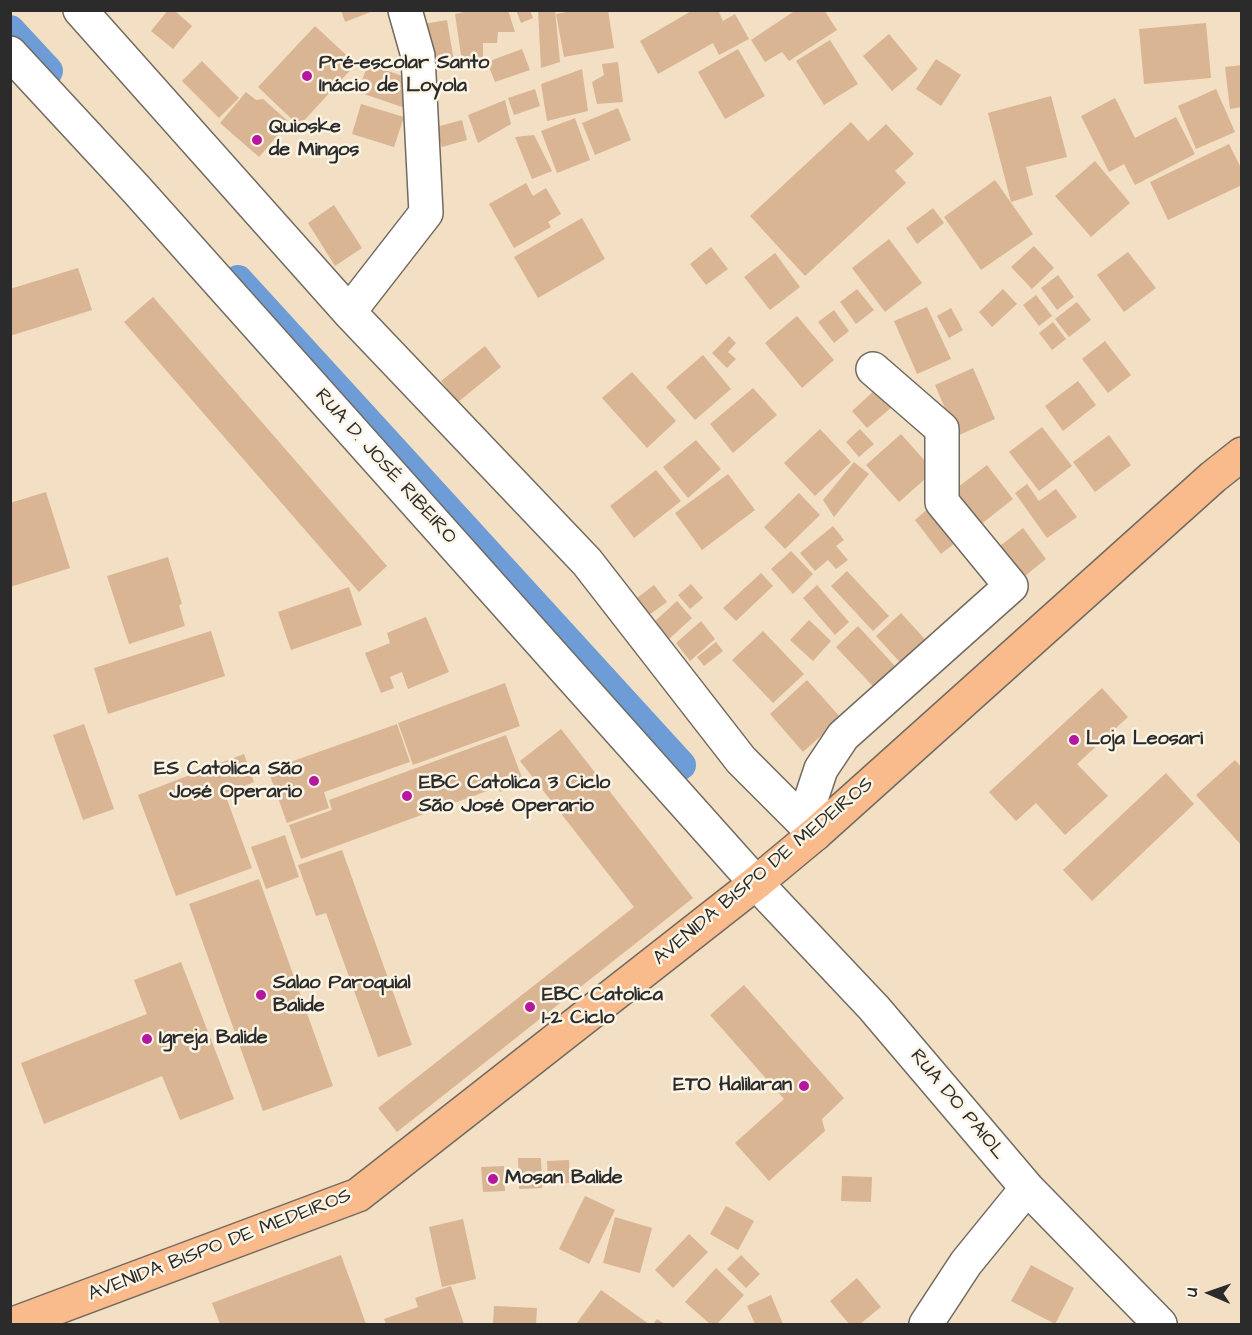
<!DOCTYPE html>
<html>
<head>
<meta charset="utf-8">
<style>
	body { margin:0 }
	#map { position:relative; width:1252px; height:1335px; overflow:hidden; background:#f3dfc3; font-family:"Architects Daughter",sans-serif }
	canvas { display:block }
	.frame { position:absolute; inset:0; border:12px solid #2b2b2b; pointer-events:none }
	.north { position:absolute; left:1180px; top:1263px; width:60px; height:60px; -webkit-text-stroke:4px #fcf5e5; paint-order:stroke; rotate:272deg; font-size:16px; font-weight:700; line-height:24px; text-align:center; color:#2b2b2b }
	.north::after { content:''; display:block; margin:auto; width:21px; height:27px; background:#2b2b2b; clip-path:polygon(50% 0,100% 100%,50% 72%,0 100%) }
</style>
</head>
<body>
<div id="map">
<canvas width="1252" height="1335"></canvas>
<div class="frame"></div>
<div class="north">U</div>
</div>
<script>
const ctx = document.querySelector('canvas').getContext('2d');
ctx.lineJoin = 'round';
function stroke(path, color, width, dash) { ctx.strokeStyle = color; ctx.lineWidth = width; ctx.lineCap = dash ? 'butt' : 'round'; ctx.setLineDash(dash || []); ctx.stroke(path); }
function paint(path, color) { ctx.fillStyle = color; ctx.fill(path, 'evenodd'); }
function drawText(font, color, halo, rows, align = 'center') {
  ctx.font = font + ' "Architects Daughter",sans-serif'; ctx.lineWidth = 5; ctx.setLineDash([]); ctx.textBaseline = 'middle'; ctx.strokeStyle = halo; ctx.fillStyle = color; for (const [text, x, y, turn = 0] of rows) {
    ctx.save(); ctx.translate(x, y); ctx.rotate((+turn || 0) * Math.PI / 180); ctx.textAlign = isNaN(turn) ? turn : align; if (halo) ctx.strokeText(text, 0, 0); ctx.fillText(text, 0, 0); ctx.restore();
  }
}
const canal = new Path2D(`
	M10,30L48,71
	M238,280L681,765`);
const building = new Path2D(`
	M168,10H174L192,26L173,49L151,31Z
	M341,10H373V11L345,22Z
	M473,10H508L515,32H498L497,43H483V58L462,62L455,14Z
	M516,10H530L533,18L521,23Z
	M538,10H555L560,62L541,68Z
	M577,10H608L614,48L564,57L556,14Z
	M693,10H718L723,21L735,14L749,39L719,55L713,43L658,74L640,41Z
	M796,10H824L837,30L789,61L782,52L765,62L751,40Z
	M447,20L455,67L426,72L418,25Z
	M1206,23L1211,78L1144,84L1139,29Z
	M315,26L356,64L299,126L258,87Z
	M889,34L918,69L892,91L863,56Z
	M830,40L858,84L824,105L796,61Z
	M522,49L530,70L495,82L487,62Z
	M738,49L765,96L725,119L698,72Z
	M936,59L961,75L941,106L916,89Z
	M202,61L239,98L219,118L182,81Z
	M618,62L623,102L597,104L592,82L604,75L602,64Z
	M368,64L417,81L408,109L358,92Z
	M1242,65V107L1230,109L1225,67Z
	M582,69L588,111L547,121L541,84Z
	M535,89L540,106L514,115L508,98Z
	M1216,89L1235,132L1196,149L1178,106Z
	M246,92L256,100L263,99L289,122L259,157L220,123Z
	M1051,96L1067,157L1026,167L1033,195L1011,202L988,113Z
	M1115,98L1135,138L1176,117L1195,154L1135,185L1124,164L1109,172L1081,116Z
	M505,100L511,124L478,143L468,115Z
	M361,104L404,117L394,147L352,134Z
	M618,108L631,140L595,155L582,123Z
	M575,118L590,160L557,173L541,131Z
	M462,120L467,140L442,147L436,127Z
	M851,122L868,141L886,124L914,154L895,171L906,183L805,276L750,216Z
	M534,135L552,171L532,179L515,137Z
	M1229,144L1242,170V185L1168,220L1150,182Z
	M1095,161L1130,203L1091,237L1055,196Z
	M995,180L1033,234L981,270L944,217Z
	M526,183L533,196L546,188L561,214L548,222L551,227L514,248L489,204Z
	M334,205L362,248L335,266L308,223Z
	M933,208L944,223L917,244L906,228Z
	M582,218L605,259L538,298L514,257Z
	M889,239L922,283L885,312L852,268Z
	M1034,246L1054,268L1032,289L1011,267Z
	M711,247L728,269L706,285L690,264Z
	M1128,252L1156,288L1124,312L1097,275Z
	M775,253L800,287L770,310L744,277Z
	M78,268L92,310L10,336V289Z
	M1058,275L1074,297L1057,310L1041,288Z
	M857,289L874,310L856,324L840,302Z
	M1003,289L1017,304L992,327L979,312Z
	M1036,295L1052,316L1039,326L1023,305Z
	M153,297L387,566L359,592L124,322Z
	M1077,302L1091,320L1069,337L1055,319Z
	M927,307L951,359L917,374L894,321Z
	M951,308L963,330L949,338L937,316Z
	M834,310L849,331L834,343L818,322Z
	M797,316L834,360L802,388L765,343Z
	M1053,322L1066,339L1052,350L1039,333Z
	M729,336L736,343L728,352L736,359L727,368L712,353Z
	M1105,341L1131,375L1108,393L1082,359Z
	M485,346L501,367L458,402L441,381Z
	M703,355L731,389L695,420L666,387Z
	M973,368L995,419L957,436L935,385Z
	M632,372L676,421L647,448L602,398Z
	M1078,381L1096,405L1063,431L1045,406Z
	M753,388L777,415L733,453L710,424Z
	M876,389L892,407L867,428L852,411Z
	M1042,427L1072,466L1039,491L1009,452Z
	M820,429L851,462L815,496L784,463Z
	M860,429L874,444L859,457L846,442Z
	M901,434L934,471L899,502L866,465Z
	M1109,435L1131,465L1095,492L1073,462Z
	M696,440L721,469L688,498L663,467Z
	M854,462L869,474L834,517L823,500Z
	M987,465L1013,499L980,525L954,490Z
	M656,470L681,501L634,538L610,506Z
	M728,474L755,510L702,550L675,513Z
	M1027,484L1039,501L1056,489L1077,517L1047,538L1015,493Z
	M46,492L70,568L10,587V503Z
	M799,493L820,515L785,549L764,527Z
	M933,504L960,539L941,554L915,520Z
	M833,526L844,540L836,546L848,560L836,569L828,560L815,571L800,553Z
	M1023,528L1046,559L1020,580L996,549Z
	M791,551L813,574L793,594L771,569Z
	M168,557L182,604L179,605L185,626L129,644L107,576Z
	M847,571L889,616L873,631L831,586Z
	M761,573L773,586L736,621L723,608Z
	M691,584L703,598L690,609L678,595Z
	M654,585L667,602L649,615L637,598Z
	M817,585L849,622L835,635L803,598Z
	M349,587L362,625L291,650L278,612Z
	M677,601L692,618L668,640L653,623Z
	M901,613L932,647L907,670L876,636Z
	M426,617L449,672L408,689L402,672L390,677L394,688L381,693L365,653L390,643L387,633Z
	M809,620L831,641L813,661L790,640Z
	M701,621L715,639L690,661L676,643Z
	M858,626L904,676L882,696L836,647Z
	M211,631L225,676L108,714L94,668Z
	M763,631L804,674L773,703L732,660Z
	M716,642L723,651L704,666L697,657Z
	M807,680L841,718L803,752L770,714Z
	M505,683L520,726L413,765L398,723Z
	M1102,688L1128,717L1077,764L1108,796L1065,835L1036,803L1016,821L989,792Z
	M84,724L114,809L83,820L53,735Z
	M397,724L410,762L324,792L329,808L287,823L268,770Z
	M561,729L693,898L397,1132L378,1108L634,907L520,761Z
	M506,735L524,783L500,792L498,787L301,859L289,825L332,810L329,800Z
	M244,754L254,782L225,794L252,868L176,896L138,795Z
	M1235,760L1242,768V846L1196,795Z
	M1166,773L1194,804L1092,901L1063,870Z
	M285,835L299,877L266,889L251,847Z
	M342,850L412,1045L378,1057L326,913L316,916L298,865Z
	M259,879L333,1086L263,1111L189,904Z
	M181,962L234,1099L180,1120L162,1076L44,1124L21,1063L147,1014L134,980Z
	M744,985L844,1098L822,1119L825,1131L769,1181L735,1143L784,1099L710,1015Z
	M518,1158H541L542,1188L519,1189Z
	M569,1160L570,1183L548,1184L547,1161Z
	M504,1166L505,1191L483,1192L481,1167Z
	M842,1176L872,1177L871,1202L841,1201Z
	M585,1196L615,1210L589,1264L559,1249Z
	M726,1206L754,1221L738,1250L710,1234Z
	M615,1217L652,1228L640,1273L603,1263Z
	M463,1219L476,1279L442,1287L429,1227Z
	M689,1234L708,1252L673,1288L655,1270Z
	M341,1255L366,1324H220L212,1303Z
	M741,1255L760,1274L746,1288L727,1269Z
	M1031,1265L1074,1288L1055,1324L1011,1301Z
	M716,1268L744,1295L717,1324H710L685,1302Z
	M857,1278L881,1307L860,1324H849L830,1301Z
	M451,1286L464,1324H386L384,1319L418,1307L415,1298Z
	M601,1290L649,1324H576Z
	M771,1295L783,1324H755L747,1306Z
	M494,1306L537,1308L536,1324H493Z
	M657,1319L665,1324H653Z`);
const minor = new Path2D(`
	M80,10L349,312L587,562L741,760L815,834
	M10,53L136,189L756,883L874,1008L1027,1188L1160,1324
	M349,312L426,213L418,56L405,10
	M815,834L811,799L821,769L843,736L1011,586L942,502V429L873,369
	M926,1324L966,1263L1027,1188`);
const major = new Path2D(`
	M13,1324L358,1195L756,883L815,834L1213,477L1242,454`);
const markers = [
	[307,76,6,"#b5179e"],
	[257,140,6,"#b5179e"],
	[1074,740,6,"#b5179e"],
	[314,781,6,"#b5179e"],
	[407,796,6,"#b5179e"],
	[261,995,6,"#b5179e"],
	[530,1007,6,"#b5179e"],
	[147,1039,6,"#b5179e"],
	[804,1086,6,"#b5179e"],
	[493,1179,6,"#b5179e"]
];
const poiNames = [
	["Pré-escolar Santo",319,64],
	["Inácio de Loyola",319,87],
	["Quioske",269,128],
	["de Mingos",269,151],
	["Loja Leosari",1086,740],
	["ES Catolica São",302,770,"right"],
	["José Operario",302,793,"right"],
	["EBC Catolica 3 Ciclo",419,784],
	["São José Operario",419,807],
	["Salao Paroquial",273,984],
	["Balide",273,1007],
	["EBC Catolica",542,996],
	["1-2 Ciclo",542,1019],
	["Igreja Balide",159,1039],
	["ETO Halilaran",792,1086,"right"],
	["Mosan Balide",505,1179]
];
const streetNames = [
	["RUA D. JOSÉ RIBEIRO",385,467,48],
	["AVENIDA BISPO DE MEDEIROS",764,872,-40],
	["RUA DO PAIOL",957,1105,50],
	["AVENIDA BISPO DE MEDEIROS",220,1246,-21]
];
stroke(canal, '#6d9cd6', 30);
paint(building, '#d9b594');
stroke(minor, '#716a60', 36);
stroke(major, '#716a60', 36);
stroke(minor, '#fff', 33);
stroke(major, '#fabb8c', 33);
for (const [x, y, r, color] of markers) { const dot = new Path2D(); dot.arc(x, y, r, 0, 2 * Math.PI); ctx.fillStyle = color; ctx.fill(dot); stroke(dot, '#fcf5e5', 2); }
drawText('bold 20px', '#2b2b2b', '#fcf5e5', poiNames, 'left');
drawText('20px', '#2b2b2b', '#fcf5e5', streetNames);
</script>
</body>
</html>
